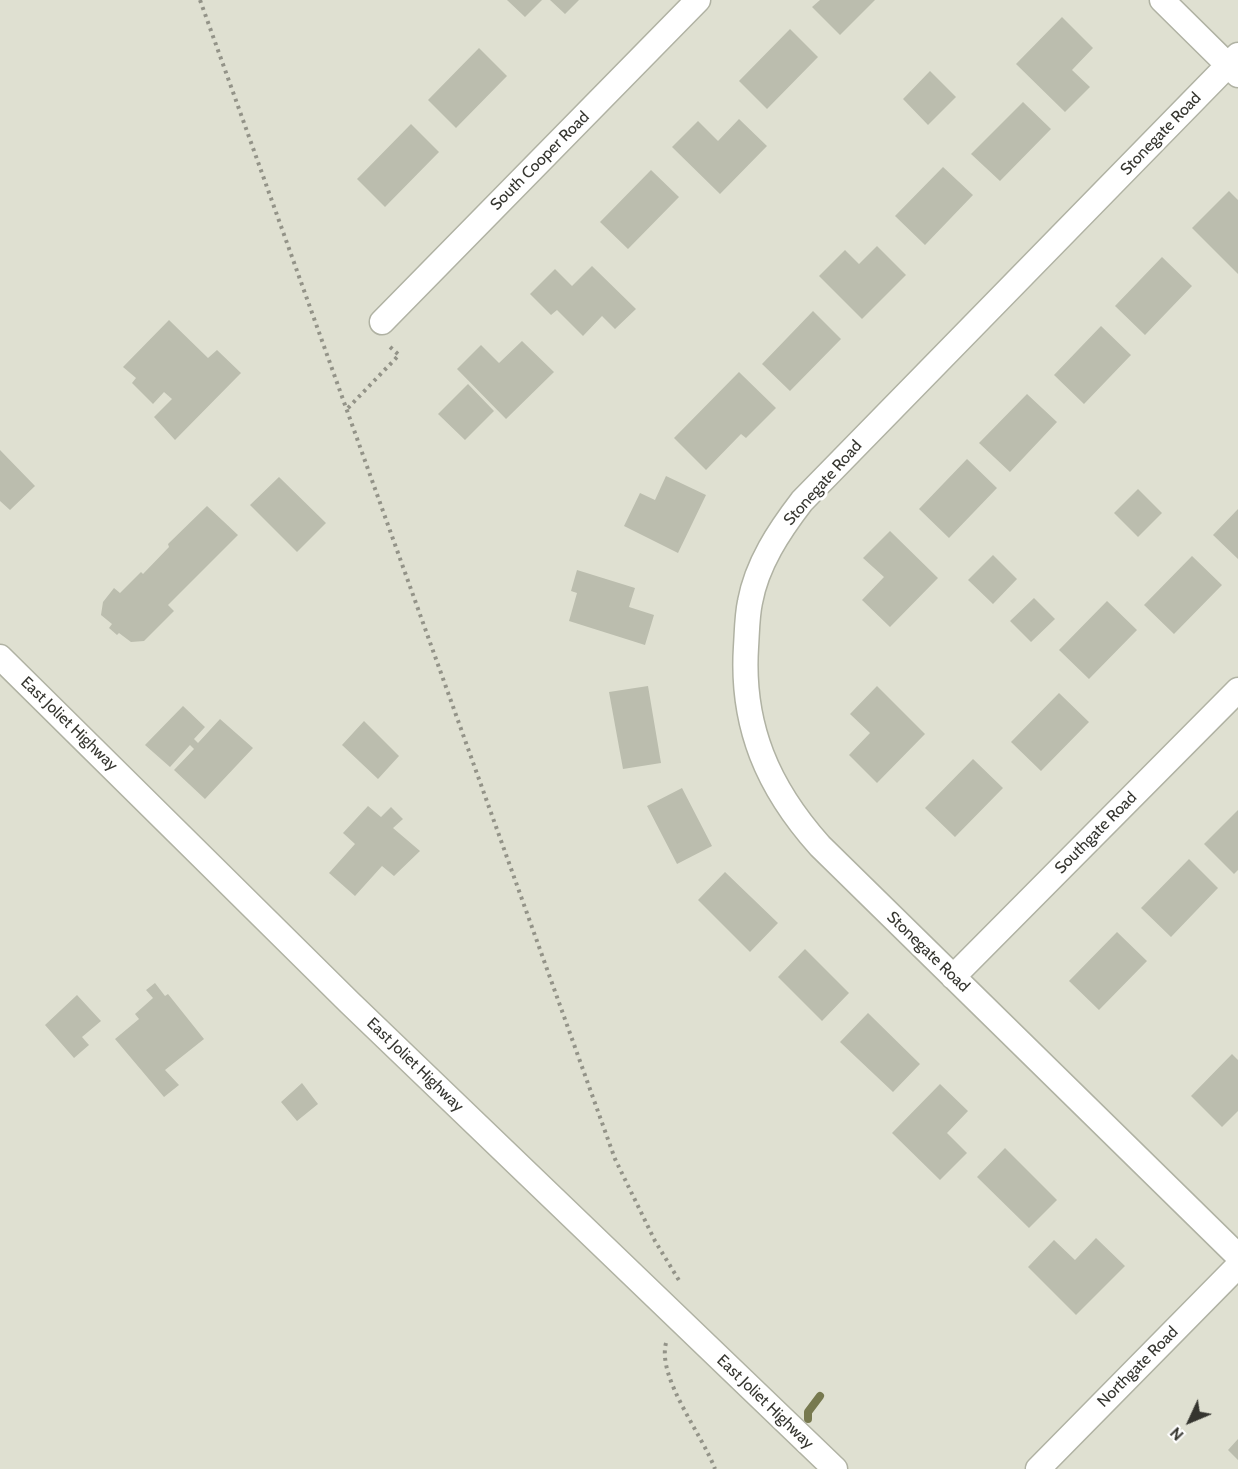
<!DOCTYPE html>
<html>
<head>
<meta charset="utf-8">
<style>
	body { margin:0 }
	#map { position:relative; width:1238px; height:1469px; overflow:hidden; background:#dfe0d1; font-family:Cabin,sans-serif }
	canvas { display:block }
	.north { position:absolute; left:1160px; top:1391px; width:60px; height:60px; -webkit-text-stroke:4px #fff; paint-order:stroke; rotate:226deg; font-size:16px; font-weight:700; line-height:24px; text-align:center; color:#35352f }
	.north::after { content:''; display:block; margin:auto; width:21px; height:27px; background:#35352f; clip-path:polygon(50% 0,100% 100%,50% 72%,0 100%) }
</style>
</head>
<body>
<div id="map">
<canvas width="1238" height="1469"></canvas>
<div class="north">N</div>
</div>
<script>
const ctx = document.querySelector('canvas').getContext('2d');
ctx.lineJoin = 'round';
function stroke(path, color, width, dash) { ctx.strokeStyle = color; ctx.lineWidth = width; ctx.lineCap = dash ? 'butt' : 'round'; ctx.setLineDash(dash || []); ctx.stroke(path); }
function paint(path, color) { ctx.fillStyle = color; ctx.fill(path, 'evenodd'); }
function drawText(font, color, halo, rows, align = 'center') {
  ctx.font = font + ' Cabin,sans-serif'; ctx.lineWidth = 6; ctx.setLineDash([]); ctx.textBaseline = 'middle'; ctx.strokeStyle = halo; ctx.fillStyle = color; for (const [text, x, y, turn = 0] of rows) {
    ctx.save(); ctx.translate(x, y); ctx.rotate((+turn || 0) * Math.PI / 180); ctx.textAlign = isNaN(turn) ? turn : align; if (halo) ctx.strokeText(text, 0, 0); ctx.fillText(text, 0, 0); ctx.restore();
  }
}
const stream = new Path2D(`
	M808,1419V1412L820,1396`);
const building = new Path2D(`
	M507,0H542L525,17Z
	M550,0H579L565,14Z
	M820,0H875L840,35L812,7Z
	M1062,17L1093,48L1072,70L1090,87L1065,112L1016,64Z
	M790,29L818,57L767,109L739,81Z
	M479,48L507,76L456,128L428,100Z
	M930,71L956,97L928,125L903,99Z
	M1023,102L1051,129L1000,181L971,154Z
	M739,119L767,146L720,194L672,147L698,121L718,141Z
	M411,124L439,152L385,207L357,179Z
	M943,167L973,195L925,245L895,216Z
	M651,170L679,197L628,249L600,222Z
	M1229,191L1238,200V274L1192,228Z
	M877,246L906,275L862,319L819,276L845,250L859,264Z
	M1162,257L1192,286L1145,335L1115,306Z
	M592,266L636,309L615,329L602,316L583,336L557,310L551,315L530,294L555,269L572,286Z
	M813,311L841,339L790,391L762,364Z
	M169,320L208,358L217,350L241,373L175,440L154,417L172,399L164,392L153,404L132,383L136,378L123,367Z
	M1101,326L1131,355L1084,404L1054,375Z
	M522,341L554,372L506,419L457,369L481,345L499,363Z
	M739,372L776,408L746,438L741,434L706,470L674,438Z
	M468,384L494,411L465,440L438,414Z
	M1027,394L1057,422L1010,472L979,443Z
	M0,450L35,486L10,510L0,501Z
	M967,459L997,488L949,538L919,509Z
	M666,476L706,495L678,553L624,526L640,493L655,500Z
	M279,477L326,523L297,552L250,505Z
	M1138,489L1162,513L1138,537L1114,513Z
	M207,506L238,535L168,605L174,611L144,641L131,642L119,633L117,635L109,628L112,624L101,615L103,602L114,588L120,593L141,572L143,574L169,547L168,544Z
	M1238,509V559L1213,535Z
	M890,531L938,578L890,627L862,600L884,577L863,558Z
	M993,555L1017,579L993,604L968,580Z
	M1192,556L1222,585L1174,634L1144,605Z
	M577,570L635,588L629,607L654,615L645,645L569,621L577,593L571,591Z
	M1034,598L1055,619L1031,642L1010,621Z
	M1107,601L1137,630L1089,679L1059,650Z
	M648,686L661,763L623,769L609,692Z
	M877,686L925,734L877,783L849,755L870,733L850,714Z
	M1059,693L1089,722L1041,771L1011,742Z
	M183,706L205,727L194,739L198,743L220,719L253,748L205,799L174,770L194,749L190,745L170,767L145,745Z
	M364,721L399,756L378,779L342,745Z
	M973,759L1003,788L955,837L925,808Z
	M682,788L712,846L677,864L647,806Z
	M368,806L381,817L391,807L403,819L393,828L420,851L394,876L382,866L355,896L329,873L355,844L343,833Z
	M1238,810V870L1234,874L1204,844Z
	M1189,859L1218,888L1171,937L1141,908Z
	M725,872L778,923L750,952L698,900Z
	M1117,932L1147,961L1099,1010L1069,981Z
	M805,949L849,993L822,1021L778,977Z
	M155,983L165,996L168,994L204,1039L165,1070L179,1085L164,1097L115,1039L139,1019L135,1014L153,998L146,990Z
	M77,995L101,1021L82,1037L89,1045L74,1058L45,1025Z
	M868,1013L920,1064L893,1092L840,1042Z
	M1232,1054L1238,1060V1111L1222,1127L1191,1096Z
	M302,1083L318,1104L297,1121L281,1102Z
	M940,1084L968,1111L947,1133L967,1153L940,1180L892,1133Z
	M1005,1148L1057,1200L1029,1228L977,1177Z
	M1096,1238L1125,1266L1076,1315L1028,1267L1054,1240L1075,1260Z
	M1238,1439V1460L1228,1450Z`);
const path = new Path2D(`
	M200,0L615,1159L655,1241L680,1282
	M348,408L399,355L390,347
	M666,1343C657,1378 702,1434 715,1469`);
const street = new Path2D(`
	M1162,0L1238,75
	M1238,55L802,501C779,531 757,564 750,602C747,616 747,632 746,647C741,726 768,788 820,846L1238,1256
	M382,322L698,0
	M0,657L350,1003L835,1469
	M953,977L1238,690
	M1038,1469L1238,1266`);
const streetNames = [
	["Stonegate Road",1161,134,-46],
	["South Cooper Road",540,161,-45],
	["Stonegate Road",823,483,-48],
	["East Joliet Highway",69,724,44],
	["Southgate Road",1096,833,-45],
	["Stonegate Road",928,952,44],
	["East Joliet Highway",415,1065,44],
	["Northgate Road",1138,1367,-45],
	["East Joliet Highway",765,1402,44]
];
stroke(stream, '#77794f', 8);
paint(building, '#bbbdae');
stroke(street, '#b0b2a3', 27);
stroke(path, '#939388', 4, [3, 4.5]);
stroke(street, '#fff', 24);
drawText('16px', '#35352f', '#fff', streetNames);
</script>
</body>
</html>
